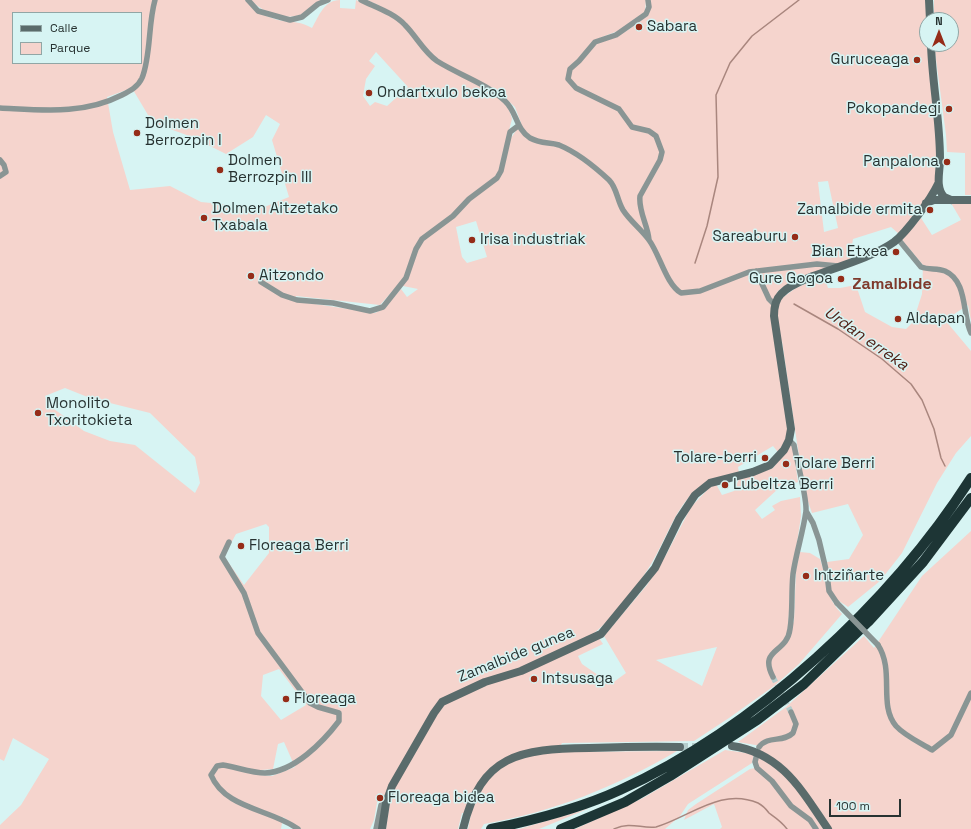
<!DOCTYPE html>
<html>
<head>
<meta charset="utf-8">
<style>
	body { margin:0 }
	#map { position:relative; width:971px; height:829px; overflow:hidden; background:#d7f4f3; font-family:"Space Grotesk",sans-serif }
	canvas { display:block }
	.legend { position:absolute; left:12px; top:12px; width:130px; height:52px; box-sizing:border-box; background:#d7f4f3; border:1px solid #91a6a5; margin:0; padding:5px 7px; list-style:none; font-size:12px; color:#273231 }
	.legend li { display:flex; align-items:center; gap:8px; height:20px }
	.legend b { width:20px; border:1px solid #91a6a5 }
	.north { position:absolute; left:919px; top:12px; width:40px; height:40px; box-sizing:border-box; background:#d7f4f3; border:1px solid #91a6a5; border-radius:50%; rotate:0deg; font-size:11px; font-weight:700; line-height:16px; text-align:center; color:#273231 }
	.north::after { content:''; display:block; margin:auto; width:14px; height:18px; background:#952c18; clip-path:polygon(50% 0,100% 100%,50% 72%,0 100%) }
	.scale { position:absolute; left:829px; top:799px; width:72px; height:18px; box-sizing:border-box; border:2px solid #273231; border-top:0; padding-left:5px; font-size:12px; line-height:14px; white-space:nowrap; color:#273231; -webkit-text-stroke:3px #d7f4f3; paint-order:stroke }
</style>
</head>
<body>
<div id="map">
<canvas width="971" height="829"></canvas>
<ul class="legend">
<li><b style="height:5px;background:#5a6b6b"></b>Calle</li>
<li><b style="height:11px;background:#f5d4cd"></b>Parque</li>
</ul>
<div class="north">N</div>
<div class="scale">100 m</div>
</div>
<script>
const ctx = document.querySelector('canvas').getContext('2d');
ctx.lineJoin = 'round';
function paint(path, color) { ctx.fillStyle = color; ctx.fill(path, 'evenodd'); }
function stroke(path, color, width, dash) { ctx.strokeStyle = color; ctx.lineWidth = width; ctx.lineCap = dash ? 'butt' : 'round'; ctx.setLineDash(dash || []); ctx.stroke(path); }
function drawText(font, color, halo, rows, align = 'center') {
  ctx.font = font + ' "Space Grotesk",sans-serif'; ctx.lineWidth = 3; ctx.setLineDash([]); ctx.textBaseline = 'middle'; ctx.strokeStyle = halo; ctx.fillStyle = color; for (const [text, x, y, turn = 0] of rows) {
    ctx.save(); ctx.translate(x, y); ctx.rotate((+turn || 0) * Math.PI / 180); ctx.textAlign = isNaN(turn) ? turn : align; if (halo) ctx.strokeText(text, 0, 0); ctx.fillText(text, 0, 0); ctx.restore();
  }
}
const green = new Path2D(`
	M0,0H245C255,11 267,18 283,21C297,23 299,21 312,28C319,16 324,0 340,0V8L355,9L356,0L375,9L378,5L367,0H646L645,12L623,29L597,39C622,38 629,29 648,15L650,0H927V44L938,127L935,187L899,234L891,227L853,239L850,259L783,287L777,292L782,298L796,288L824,276L828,288H840L856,285L865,312L892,327L906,329L913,322L922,294L923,265L902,240L921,218L932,235L961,220L951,203L971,204V321L968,305L945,320L971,351V436L956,453L937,483L902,553L880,581L848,607C845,604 839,602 836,598C827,590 830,574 827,562L849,559L863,535L848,504L812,513L806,496L797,443L782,341L775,343L788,431L786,440L778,452L773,446L738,467L739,473C728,477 704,483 696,490C676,508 668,534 655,557C641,583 613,620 589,637L599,638L603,644L578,656L582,664L611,684L626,673L604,636L647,585L666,555L691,507L709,488L716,484L722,495L734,491L739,479L773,468L791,444L793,447L798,482L778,489L755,510L762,519L775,510L772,506L781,501L800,497L801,516L790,590L788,633L794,621L796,570L800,552L810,553L820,559C828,582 824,595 842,614L799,664L774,686L729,718L694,741L562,743L557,752L677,751C617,786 554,812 484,824L481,829H468L471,814L462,813L458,829H386L391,793L378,797L374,820L370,829H301L283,817L281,829H0V825L21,805L49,759L13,738L4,761L0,759ZM13,13H141V63H13ZM376,52L408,87L387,106L375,102L370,106L363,96L366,79L375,66L369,61ZM132,88L148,115L159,125L192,137L226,154L253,137L266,115L280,124L272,140L289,197L262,208L201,202L170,186L130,190L113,132L107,97ZM499,92L515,107L521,123L511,138L500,164L512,119C510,109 505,103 498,97ZM828,181L838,228L824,232L818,182ZM476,221L487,257L467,263L462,257L456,227ZM398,285L418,289L407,297L401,289L383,309L375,313L295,301L296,296L380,305ZM65,388L90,398L150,413L195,457L200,483L195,493L135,445L110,441L84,431L50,406L45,396ZM266,524L269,527V553L244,585L224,556L236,534ZM717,647L702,686L656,660ZM279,669L306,705L281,720L261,696L263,675ZM284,742L295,767L272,776L259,775L261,770L273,769L278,744Z
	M251,0H323C317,4 311,10 305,13C288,22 262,13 251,0Z
	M934,0H971V195H965V153L947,152L946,135L934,44H951V20H934Z
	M971,531V829H720L722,827L714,804L684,820L688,810L696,804L750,769L755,768L761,746L738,742L786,707L864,636L874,648L922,576Z
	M725,750L754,754L752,763L688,804L680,816L665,829H575L643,798Z
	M590,808L539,829H519Z`);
const stream = new Path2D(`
	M695,263L707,226L718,177L716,95L730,63L752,36L799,0
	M794,304L838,329L882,359L911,384L922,400L934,429L941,458L945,466
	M614,829C631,821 641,829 656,827C690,817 721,787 758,803C762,805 766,809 769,813C776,818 782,822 787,829`);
const streetTunnel = new Path2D(`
	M773,677L791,712`);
const secondaryTunnel = new Path2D(`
	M680,747H699`);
const street = new Path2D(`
	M248,0L258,11L290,20L302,17L318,4L328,0
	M361,0C375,7 394,13 405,25C416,36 424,52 437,61C459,75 486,83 505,101C517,112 516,129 530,138C541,144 549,142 559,145C576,152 595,167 609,180C617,188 617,200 623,210C630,221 641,229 649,240C660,255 666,284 681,293L700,291L749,272L817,264L838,266
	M648,0L649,7L646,14L616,35L595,42L579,61L570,69L568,79L576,88L619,109L632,127L649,131L656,136L662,152L660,160L640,196C638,211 648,225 649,240
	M0,108C42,110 83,115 122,95C130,91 138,87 142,78C151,56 148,24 155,0
	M0,160L4,165L6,172L0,176
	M898,239L921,267C929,270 937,268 945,271C968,281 962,315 971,333
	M756,271L769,299L775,305
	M261,282L282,295L297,300L333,303L370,311L383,307L406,278L416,249L422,239L453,216L469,199L497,178L501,171L510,132L518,126
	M806,511L813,523L819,540L827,574L829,591L837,603
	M229,542L222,557L244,593L258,633L310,703L318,707L339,713V721C323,742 294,772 265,773C252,773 236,767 223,765L217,766L211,775C225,809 271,809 298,829
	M878,645C895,671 878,705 896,726C905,736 921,743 932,750L951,735L971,693
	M773,677C758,648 787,654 790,629C793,611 791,593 793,574C796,553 803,533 806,511C807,497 797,462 794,445L789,440
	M759,747C768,735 783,743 793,733L796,724L791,712
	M757,754L755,762L757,768L772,781L791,806L810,820L816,829
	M376,829L381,805L386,803`);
const secondary = new Path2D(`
	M929,0L930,20
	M931,44C932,82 940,120 940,159C940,172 935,187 944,197L951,200
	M926,203L934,200H971
	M732,746C782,753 802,791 828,829
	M382,829L386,803L392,786L434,713L442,702L485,682L521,671L601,634L655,568L679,519L695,495L710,483L753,472L770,465L784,450L789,440L791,429L774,316C774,308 775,300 781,294C789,285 802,281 813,276C837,267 873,257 894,242C907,232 931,199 938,184
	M463,829C481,754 520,749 589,748C619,747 650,746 680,747`);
const highway = new Path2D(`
	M491,829C535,820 579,809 620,790C755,729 891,603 971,478
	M561,829L625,802L670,776L757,720L804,684L868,622L923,562L971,498`);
const streetBridge = new Path2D(`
	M837,603L878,645`);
const markers = [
	[639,27,4,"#952c18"],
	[917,60,4,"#952c18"],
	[369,93,4,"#952c18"],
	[949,109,4,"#952c18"],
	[137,133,4,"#952c18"],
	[947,162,4,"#952c18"],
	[220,170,4,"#952c18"],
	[930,210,4,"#952c18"],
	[204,218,4,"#952c18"],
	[795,237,4,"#952c18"],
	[472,240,4,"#952c18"],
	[896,252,4,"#952c18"],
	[251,276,4,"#952c18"],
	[841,279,4,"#952c18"],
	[898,319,4,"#952c18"],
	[38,413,4,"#952c18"],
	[765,458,4,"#952c18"],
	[786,464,4,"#952c18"],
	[725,485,4,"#952c18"],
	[241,546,4,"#952c18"],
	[806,576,4,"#952c18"],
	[534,679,4,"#952c18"],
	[286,699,4,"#952c18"],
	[380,798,4,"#952c18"]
];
const poiNames = [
	["Sabara",647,27],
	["Guruceaga",909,60,"right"],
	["Ondartxulo bekoa",377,93],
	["Pokopandegi",941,109,"right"],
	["Dolmen",145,124],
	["Berrozpin I",145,141],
	["Dolmen",228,161],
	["Berrozpin III",228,178],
	["Panpalona",939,162,"right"],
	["Dolmen Aitzetako",212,209],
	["Txabala",212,226],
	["Zamalbide ermita",922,210,"right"],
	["Sareaburu",787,237,"right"],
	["Irisa industriak",480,240],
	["Bian Etxea",888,252,"right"],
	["Aitzondo",259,276],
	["Gure Gogoa",833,279,"right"],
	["Aldapan",906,319],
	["Monolito",46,404],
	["Txoritokieta",46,421],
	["Tolare-berri",757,458,"right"],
	["Tolare Berri",794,464],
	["Lubeltza Berri",733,485],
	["Floreaga Berri",249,546],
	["Intziñarte",814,576],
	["Intsusaga",542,679],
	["Floreaga",294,699],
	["Floreaga bidea",388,798]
];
const streetNames = [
	["Zamalbide gunea",516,655,-22]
];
const neighbourhoodNames = [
	["Zamalbide",892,285]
];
const waterNames = [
	["Urdan erreka",866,339,35]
];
paint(green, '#f5d4cd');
stroke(stream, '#a9867e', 1.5);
stroke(streetTunnel, '#b4cdcc', 5.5, [5.5, 3]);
stroke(secondaryTunnel, '#b4cdcc', 8, [8, 4]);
stroke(street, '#899594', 5.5);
stroke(secondary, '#5a6b6b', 8);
stroke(highway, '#1d3535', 10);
stroke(streetBridge, '#899594', 5.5);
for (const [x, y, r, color] of markers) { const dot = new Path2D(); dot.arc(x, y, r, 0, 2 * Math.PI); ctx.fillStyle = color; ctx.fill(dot); stroke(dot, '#d7f4f3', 1.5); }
drawText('15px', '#273231', '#d7f4f3', poiNames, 'left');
drawText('15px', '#273231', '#d7f4f3', streetNames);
drawText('bold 16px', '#7f3a2c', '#d7f4f3', neighbourhoodNames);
drawText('italic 16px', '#4f1f15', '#d7f4f3', waterNames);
</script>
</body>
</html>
